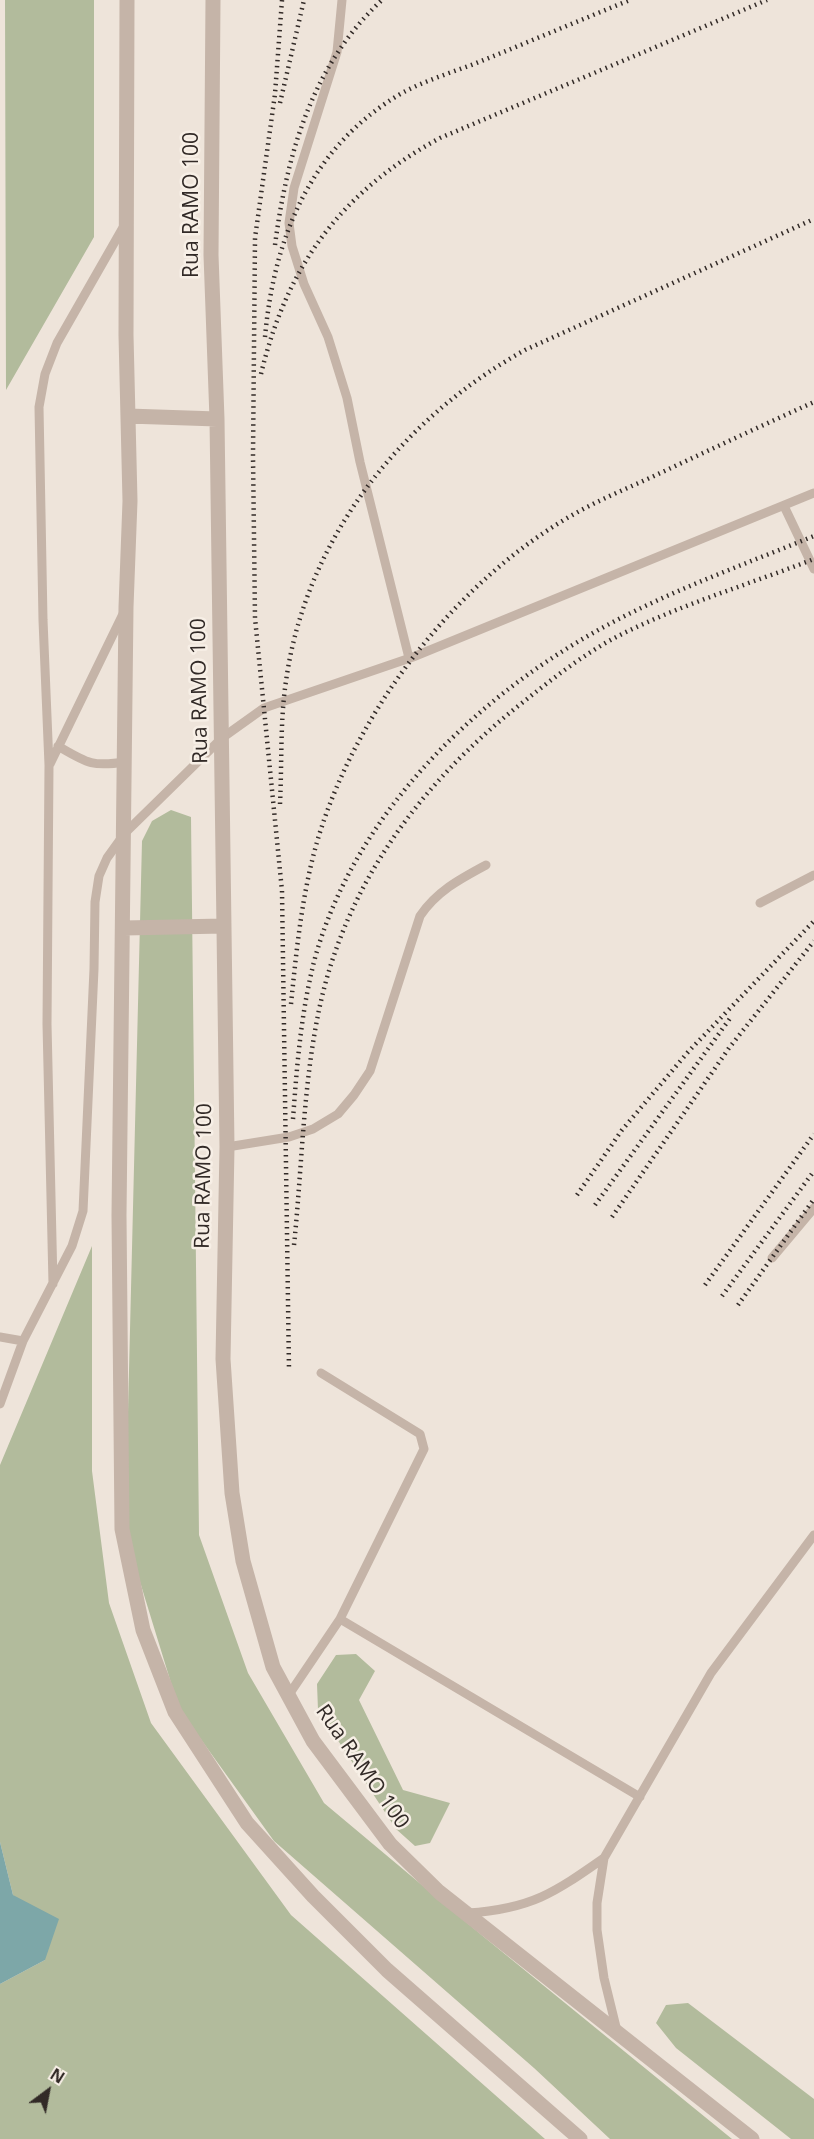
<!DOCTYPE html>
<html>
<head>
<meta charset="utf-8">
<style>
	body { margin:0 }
	#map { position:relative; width:814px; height:2139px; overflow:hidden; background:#eee4da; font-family:"Open Sans",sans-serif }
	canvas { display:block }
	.north { position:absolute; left:18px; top:2061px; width:60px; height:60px; -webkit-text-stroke:4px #f7efe6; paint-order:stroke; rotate:32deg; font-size:16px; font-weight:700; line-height:24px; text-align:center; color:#322a27 }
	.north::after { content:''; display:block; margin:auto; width:21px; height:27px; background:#322a27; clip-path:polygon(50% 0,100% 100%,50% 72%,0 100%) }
</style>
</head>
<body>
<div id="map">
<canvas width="814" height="2139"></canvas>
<div class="north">N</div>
</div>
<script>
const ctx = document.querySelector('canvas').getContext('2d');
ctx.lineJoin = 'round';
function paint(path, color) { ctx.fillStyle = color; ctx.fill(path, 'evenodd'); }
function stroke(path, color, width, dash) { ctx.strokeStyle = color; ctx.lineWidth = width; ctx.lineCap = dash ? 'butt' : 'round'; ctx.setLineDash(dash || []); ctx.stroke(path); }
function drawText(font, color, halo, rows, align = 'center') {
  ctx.font = font + ' "Open Sans",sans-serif'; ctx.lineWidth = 5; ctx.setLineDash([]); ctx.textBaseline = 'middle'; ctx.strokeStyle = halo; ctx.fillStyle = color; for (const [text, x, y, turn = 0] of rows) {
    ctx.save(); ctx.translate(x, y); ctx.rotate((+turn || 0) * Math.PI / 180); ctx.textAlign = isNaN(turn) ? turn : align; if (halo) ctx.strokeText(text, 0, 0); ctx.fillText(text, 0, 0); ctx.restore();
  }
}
const green = new Path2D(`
	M5,0H94V237L6,390Z
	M171,810L191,817L199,1535L248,1673L324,1803L484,1937L732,2139H610L534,2068L274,1841L179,1709L125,1533L142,841L152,821Z
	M92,1246V1471L109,1603L151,1723L291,1915L545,2139H0V1984L45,1960L13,1895L0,1842V1465Z
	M356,1654L375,1671L359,1700L403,1790L450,1803L430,1843L415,1846L396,1829L318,1710L317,1684L336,1655Z
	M688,2003L814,2099V2139H791L676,2048L656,2023L666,2005Z`);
const water = new Path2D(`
	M0,1842L13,1895L59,1919L45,1960L0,1984Z`);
const lane = new Path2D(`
	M342,0L337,52L294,188L289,223L292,246L304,284L328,337L347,398L360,462L409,658
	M784,506L814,569
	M58,746C87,763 92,767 125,762
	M50,764L123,614
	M760,903L814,875
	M227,1147L289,1137L313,1129L338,1114L354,1095L370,1071L420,916C437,891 460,879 486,865
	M772,1258L814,1208
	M53,1284L47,1024L49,765L43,620L39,407L45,374L57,343L125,224
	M0,1337L23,1341L72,1246L83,1211L94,969L95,902L99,876L107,858L125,833L222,738L264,708L413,657L814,493
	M321,1373L420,1434L424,1449L340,1619L640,1797
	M0,1404L23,1341
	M288,1696L340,1619
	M468,1913C531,1909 554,1893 604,1858
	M617,2031L604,1978L597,1930V1903L604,1858L711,1673L814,1535`);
const street = new Path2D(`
	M127,0L126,335L130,501L126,607L119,1215L122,1529L143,1630L175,1712L247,1823L313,1896L387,1970L580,2139
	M213,0L211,255L217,419L227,1147L223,1359L232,1493L243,1561L273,1667L313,1741L390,1844L439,1892L752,2139
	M128,416L217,419
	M124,928L224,926`);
const rail = new Path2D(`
	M282,0L275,94L255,238L253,456L255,618L282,891L289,1370
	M280,103L304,0
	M275,245C287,154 312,65 382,0
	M265,337C274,237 311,146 402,93C424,81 450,73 474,64C526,43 578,21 630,0
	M261,374C287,265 342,191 440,138L767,0
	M280,804C282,763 280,721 286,681C306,538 402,418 525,350L814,219
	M291,1004C297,945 303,883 322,826C363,702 461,577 576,513C601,499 628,488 654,476C707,451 761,426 814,402
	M293,1119C297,1065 301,1011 315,958C353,821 465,707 586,637C658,595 738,567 814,536
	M577,1195L622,1130L688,1052L814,921
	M595,1205L731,1017
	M612,1217L729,1048L814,941
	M294,1245C302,1168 303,1086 319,1010C346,881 424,779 527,699C556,676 587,652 620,635C682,604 750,584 814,559
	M705,1285L814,1134
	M722,1296L814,1171
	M738,1305L814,1199`);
const streetNames = [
	["Rua RAMO 100",192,205,-90],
	["Rua RAMO 100",200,691,-91],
	["Rua RAMO 100",204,1176,-89],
	["Rua RAMO 100",362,1767,55]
];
paint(green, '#b2bb9c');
paint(water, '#7da7a8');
stroke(lane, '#c5b4a8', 9);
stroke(street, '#c5b4a8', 15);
stroke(rail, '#322a27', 4.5, [1.5, 4.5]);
drawText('21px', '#322a27', '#f7efe6', streetNames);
</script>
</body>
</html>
